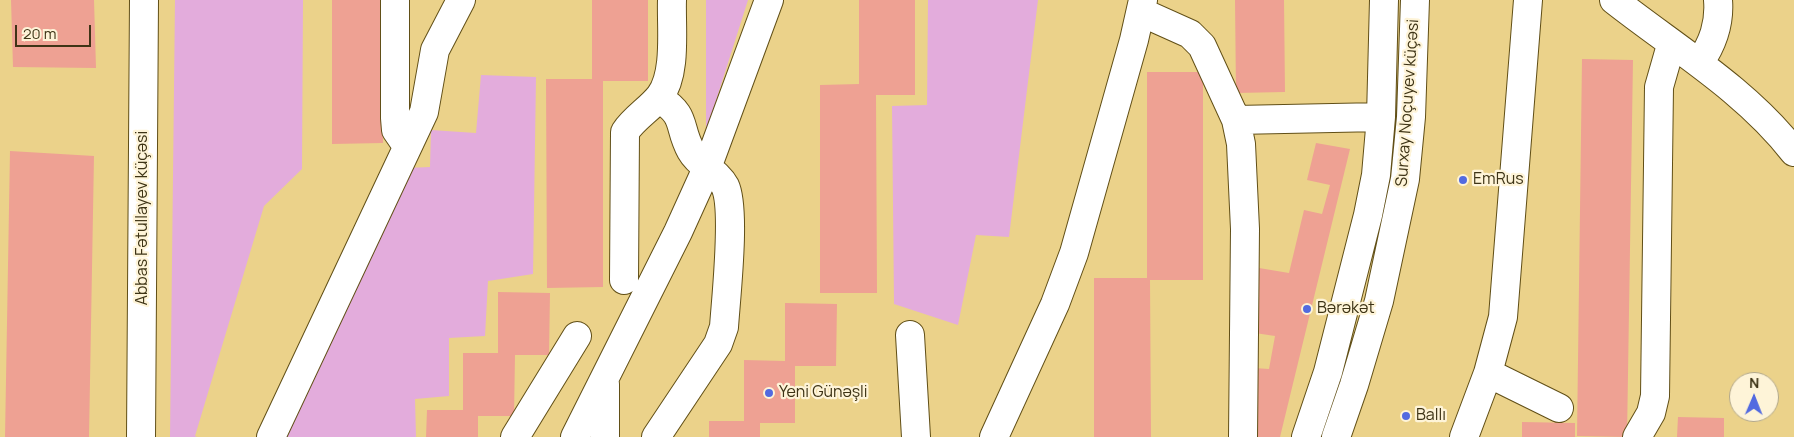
<!DOCTYPE html>
<html>
<head>
<meta charset="utf-8">
<style>
	body { margin:0 }
	#map { position:relative; width:1794px; height:437px; overflow:hidden; background:#ebd28a; font-family:Manrope,sans-serif }
	canvas { display:block }
	.north { position:absolute; left:1729px; top:372px; width:50px; height:50px; box-sizing:border-box; background:#fef4d8; border:1px solid #b1a78a; border-radius:50%; rotate:1deg; font-size:14px; font-weight:700; line-height:20px; text-align:center; color:#3e3416 }
	.north::after { content:''; display:block; margin:auto; width:18px; height:22px; background:#526ae0; clip-path:polygon(50% 0,100% 100%,50% 72%,0 100%) }
	.scale { position:absolute; left:15px; top:25px; width:76px; height:22px; box-sizing:border-box; border:2px solid #3e3416; border-top:0; padding-left:6px; font-size:15px; line-height:18px; white-space:nowrap; color:#3e3416; -webkit-text-stroke:4px #fef4d8; paint-order:stroke }
</style>
</head>
<body>
<div id="map">
<canvas width="1794" height="437"></canvas>
<div class="north">N</div>
<div class="scale">20 m</div>
</div>
<script>
const ctx = document.querySelector('canvas').getContext('2d');
ctx.lineJoin = 'round';
function paint(path, color) { ctx.fillStyle = color; ctx.fill(path, 'evenodd'); }
function stroke(path, color, width, dash) { ctx.strokeStyle = color; ctx.lineWidth = width; ctx.lineCap = dash ? 'butt' : 'round'; ctx.setLineDash(dash || []); ctx.stroke(path); }
function drawText(font, color, halo, rows, align = 'center') {
  ctx.font = font + ' Manrope,sans-serif'; ctx.lineWidth = 4.5; ctx.setLineDash([]); ctx.textBaseline = 'middle'; ctx.strokeStyle = halo; ctx.fillStyle = color; for (const [text, x, y, turn = 0] of rows) {
    ctx.save(); ctx.translate(x, y); ctx.rotate((+turn || 0) * Math.PI / 180); ctx.textAlign = isNaN(turn) ? turn : align; if (halo) ctx.strokeText(text, 0, 0); ctx.fillText(text, 0, 0); ctx.restore();
  }
}
const green = new Path2D(`
	M175,0H303L302,169L264,206L195,436L197,437H170Z
	M706,0H748L706,132Z
	M928,0H1038L1009,237L976,235L958,325L894,304L892,106L927,105Z
	M481,75L536,77L533,274L488,281L485,336L449,338V396L415,399L416,437H281L407,168L430,167L431,130L476,133Z`);
const building = new Path2D(`
	M11,0H94L96,68L13,67Z
	M332,0H383V143L332,144Z
	M592,0H648V81H603V287L547,288L546,79H592Z
	M859,0H915V95H876L877,293H820V85L859,84Z
	M1235,0H1284L1285,92L1236,93Z
	M1582,59L1633,60L1627,437L1577,436Z
	M1147,72H1203V280H1150L1151,437H1094V278H1147Z
	M1316,143L1350,149L1280,437H1252L1254,368L1269,369L1275,336L1255,333L1259,268L1289,273L1304,210L1322,214L1330,185L1307,180Z
	M10,151L94,156L89,437H5Z
	M498,292L550,293L549,355H515L514,416H478V437H426L427,410H463V353H498Z
	M785,303L837,304L836,366H795V423H760V437H709V421H744V360L785,361Z
	M1678,417L1724,418V437H1677Z
	M1522,422L1575,423V437H1522Z`);
const minor = new Path2D(`
	M395,0V118L396,130L407,146
	M1614,0C1675,48 1746,90 1794,152
	M1141,12L1190,34L1202,46L1236,120L1241,144L1245,229L1243,437
	M1700,62C1713,43 1720,24 1718,0
	M1236,120L1381,117
	M624,280L625,132C634,118 650,109 660,96C677,73 671,28 672,0
	M910,335L916,437
	M1488,373L1559,408
	M271,437L424,112L435,50L461,0
	M515,437L577,336
	M575,437L678,232L707,168L769,0
	M605,437V384
	M656,437L718,344L724,327C726,297 736,209 725,186C717,171 700,167 691,151C677,125 688,117 659,98
	M994,437L1055,304L1074,253L1134,40L1143,0
	M1306,437L1328,372L1368,215L1376,175L1381,117L1384,0
	M1336,437L1354,385L1379,301L1405,179L1411,117L1415,0
	M1464,437L1488,373L1503,317L1528,0
	M1637,437L1651,413L1655,396L1659,87L1671,45`);
const major = new Path2D(`
	M141,437L144,0`);
const markers = [
	[1463,180,5,"#526ae0"],
	[1307,309,5,"#526ae0"],
	[769,393,5,"#526ae0"],
	[1406,416,5,"#526ae0"]
];
const streetNames = [
	["Surxay Noçuyev küçəsi",1408,103,-86],
	["Abbas Fətullayev küçəsi",143,218,-90]
];
const poiNames = [
	["EmRus",1473,180],
	["Bərəkət",1317,309],
	["Yeni Günəşli",779,393],
	["Ballı",1416,416]
];
paint(green, '#e3acdc');
paint(building, '#eea193');
stroke(minor, '#614f17', 30);
stroke(major, '#614f17', 30);
stroke(minor, '#fff', 28);
stroke(major, '#fff', 28);
for (const [x, y, r, color] of markers) { const dot = new Path2D(); dot.arc(x, y, r, 0, 2 * Math.PI); ctx.fillStyle = color; ctx.fill(dot); stroke(dot, '#fef4d8', 2); }
drawText('16px', '#3e3416', '#fef4d8', streetNames);
drawText('16px', '#3e3416', '#fef4d8', poiNames, 'left');
</script>
</body>
</html>
